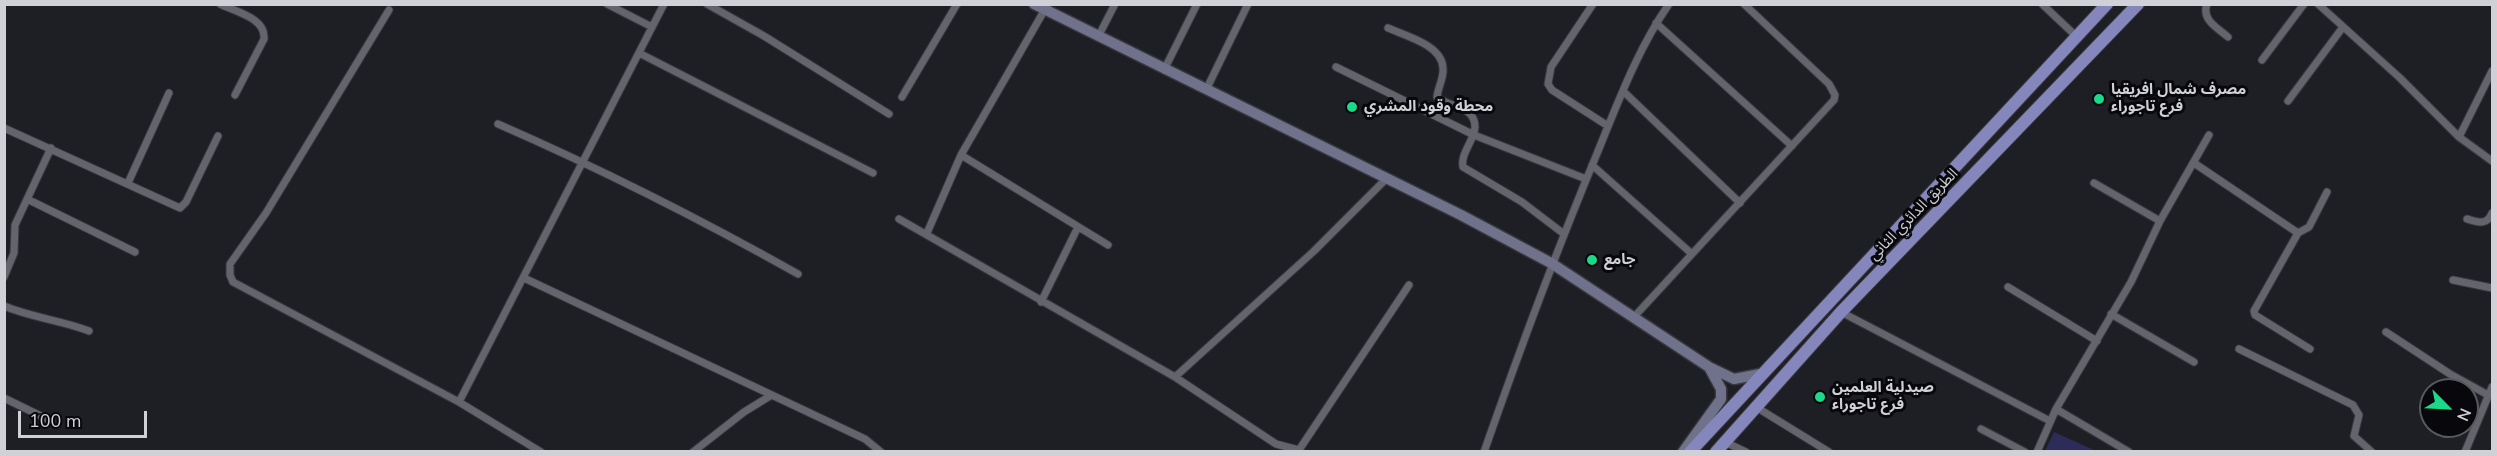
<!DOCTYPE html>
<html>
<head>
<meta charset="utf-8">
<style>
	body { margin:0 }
	#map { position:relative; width:2497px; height:456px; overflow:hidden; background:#1e1e25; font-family:"Nunito Sans",sans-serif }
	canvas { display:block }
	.frame { position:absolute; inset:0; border:6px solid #d0d1d6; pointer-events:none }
	.north { position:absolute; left:2419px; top:378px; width:60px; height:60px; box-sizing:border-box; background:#08080c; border:2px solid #58585d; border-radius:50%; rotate:114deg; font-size:16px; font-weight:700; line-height:24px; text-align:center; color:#d0d1d6 }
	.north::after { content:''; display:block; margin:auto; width:21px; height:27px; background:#1ad988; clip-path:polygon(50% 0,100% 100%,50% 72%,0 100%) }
	.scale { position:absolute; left:18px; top:411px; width:129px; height:27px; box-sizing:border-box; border:3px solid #d0d1d6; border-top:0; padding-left:8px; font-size:18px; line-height:21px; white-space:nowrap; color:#d0d1d6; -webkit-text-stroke:4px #08080c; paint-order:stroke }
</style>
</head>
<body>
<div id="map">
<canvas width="2497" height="456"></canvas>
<div class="frame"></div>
<div class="north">N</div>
<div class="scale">100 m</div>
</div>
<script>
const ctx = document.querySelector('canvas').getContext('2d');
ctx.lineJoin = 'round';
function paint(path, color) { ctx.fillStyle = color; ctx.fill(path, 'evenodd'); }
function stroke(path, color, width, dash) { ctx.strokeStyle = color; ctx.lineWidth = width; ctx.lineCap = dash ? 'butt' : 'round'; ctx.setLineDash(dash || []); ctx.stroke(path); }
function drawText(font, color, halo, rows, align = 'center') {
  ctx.font = font + ' "Nunito Sans","Noto Sans Arabic",sans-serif'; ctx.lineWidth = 6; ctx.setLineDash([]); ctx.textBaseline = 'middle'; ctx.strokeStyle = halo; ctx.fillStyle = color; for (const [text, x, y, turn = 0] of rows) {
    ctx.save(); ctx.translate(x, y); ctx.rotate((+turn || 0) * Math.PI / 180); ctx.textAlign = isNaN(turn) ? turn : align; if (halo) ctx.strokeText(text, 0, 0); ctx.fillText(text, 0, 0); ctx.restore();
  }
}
const green = new Path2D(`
	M2054,432L2096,451H2045Z`);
const minor = new Path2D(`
	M220,4C236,12 266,18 264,39L235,95
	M607,4L652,27
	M707,4L764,36L889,114
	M1048,4L961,155L1108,245
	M1593,4L1551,67L1548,84L1552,90L1608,126
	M2042,4L2077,37
	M2207,4C2201,20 2218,28 2228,37
	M2318,4L2400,78L2459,137L2492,161
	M389,10L266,213L230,264V275L233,282L459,402
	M1656,23L1792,146
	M1388,28C1406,36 1442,45 1443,68C1444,78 1438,87 1437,97C1449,108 1475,105 1475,127C1474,141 1460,154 1463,167L1522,202L1564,234
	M1098,37L1115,4
	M639,53L873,173
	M2262,60L2304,4
	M1336,67L1474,135L1586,179
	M1164,70L1197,4
	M1206,90L1248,4
	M1623,91L1740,203
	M902,97L957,4
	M2288,101L2343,27
	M498,124C601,169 700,219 798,274
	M4,128L180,208L186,202L218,136
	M2459,137L2492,71
	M2194,163L2298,233
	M1592,165L1692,254
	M128,183L169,93
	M2094,183L2160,221
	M27,199L135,252
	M899,219L1175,377L1276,444L1299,450L1409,285
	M2467,219C2478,222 2487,226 2492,213
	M927,233L961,155
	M4,277L14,253L15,225L51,148
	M524,278L865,439L881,452
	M2453,280L2492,288
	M2008,287L2097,341
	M1041,302L1078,227
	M4,306C33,318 61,320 89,331
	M1841,312L2050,421
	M2111,314L2194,362
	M1633,318L1834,100L1835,95L1829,84L1744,4
	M2386,332L2450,374L2488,395
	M2239,349L2353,405L2359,415L2354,436L2372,452
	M2310,349L2255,315L2254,311L2298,233L2309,227L2327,192
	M1175,377L1314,251L1386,179
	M4,398L51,421
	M1756,407L1829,452
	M2056,409L2129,452
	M1981,429L2025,452
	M1725,442L1746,452
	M541,452L459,402L664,4
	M693,452L744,412L770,396
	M1484,452C1519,352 1555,254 1596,156C1617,105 1637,50 1669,4
	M2037,452L2056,409L2131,282L2160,221L2209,135
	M2465,452L2492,387`);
const secondary = new Path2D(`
	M1034,4L1461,215L1551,263L1709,367L1734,379L1760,374
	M1683,452L1721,399V389L1709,367`);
const trunk = new Path2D(`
	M1690,452L2107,4
	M1716,452L1841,312L2138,4`);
const markers = [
	[2099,99,6,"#1ad988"],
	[1352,107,6,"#1ad988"],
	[1592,260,6,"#1ad988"],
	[1820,397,6,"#1ad988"]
];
const poiNames = [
	["مصرف شمال افريقيا",2111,90],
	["فرع تاجوراء",2111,107],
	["محطة وقود المشري",1364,107],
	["جامع",1604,260],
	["صيدلية العلمين",1832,388],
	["فرع تاجوراء",1832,405]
];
const streetNames = [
	["الطريق الدائري الثاني",1914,215,-46]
];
paint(green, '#2d2c58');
stroke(minor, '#38383e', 9);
stroke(secondary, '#38383e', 13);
stroke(trunk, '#38383e', 14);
stroke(minor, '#64646d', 7);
stroke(secondary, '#70718b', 10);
stroke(trunk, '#8587bc', 12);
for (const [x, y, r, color] of markers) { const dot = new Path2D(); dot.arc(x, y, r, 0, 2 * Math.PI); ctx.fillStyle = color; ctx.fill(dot); stroke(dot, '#08080c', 2); }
drawText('bold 15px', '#d0d1d6', '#08080c', poiNames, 'left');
drawText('15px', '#d0d1d6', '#08080c', streetNames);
</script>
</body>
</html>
